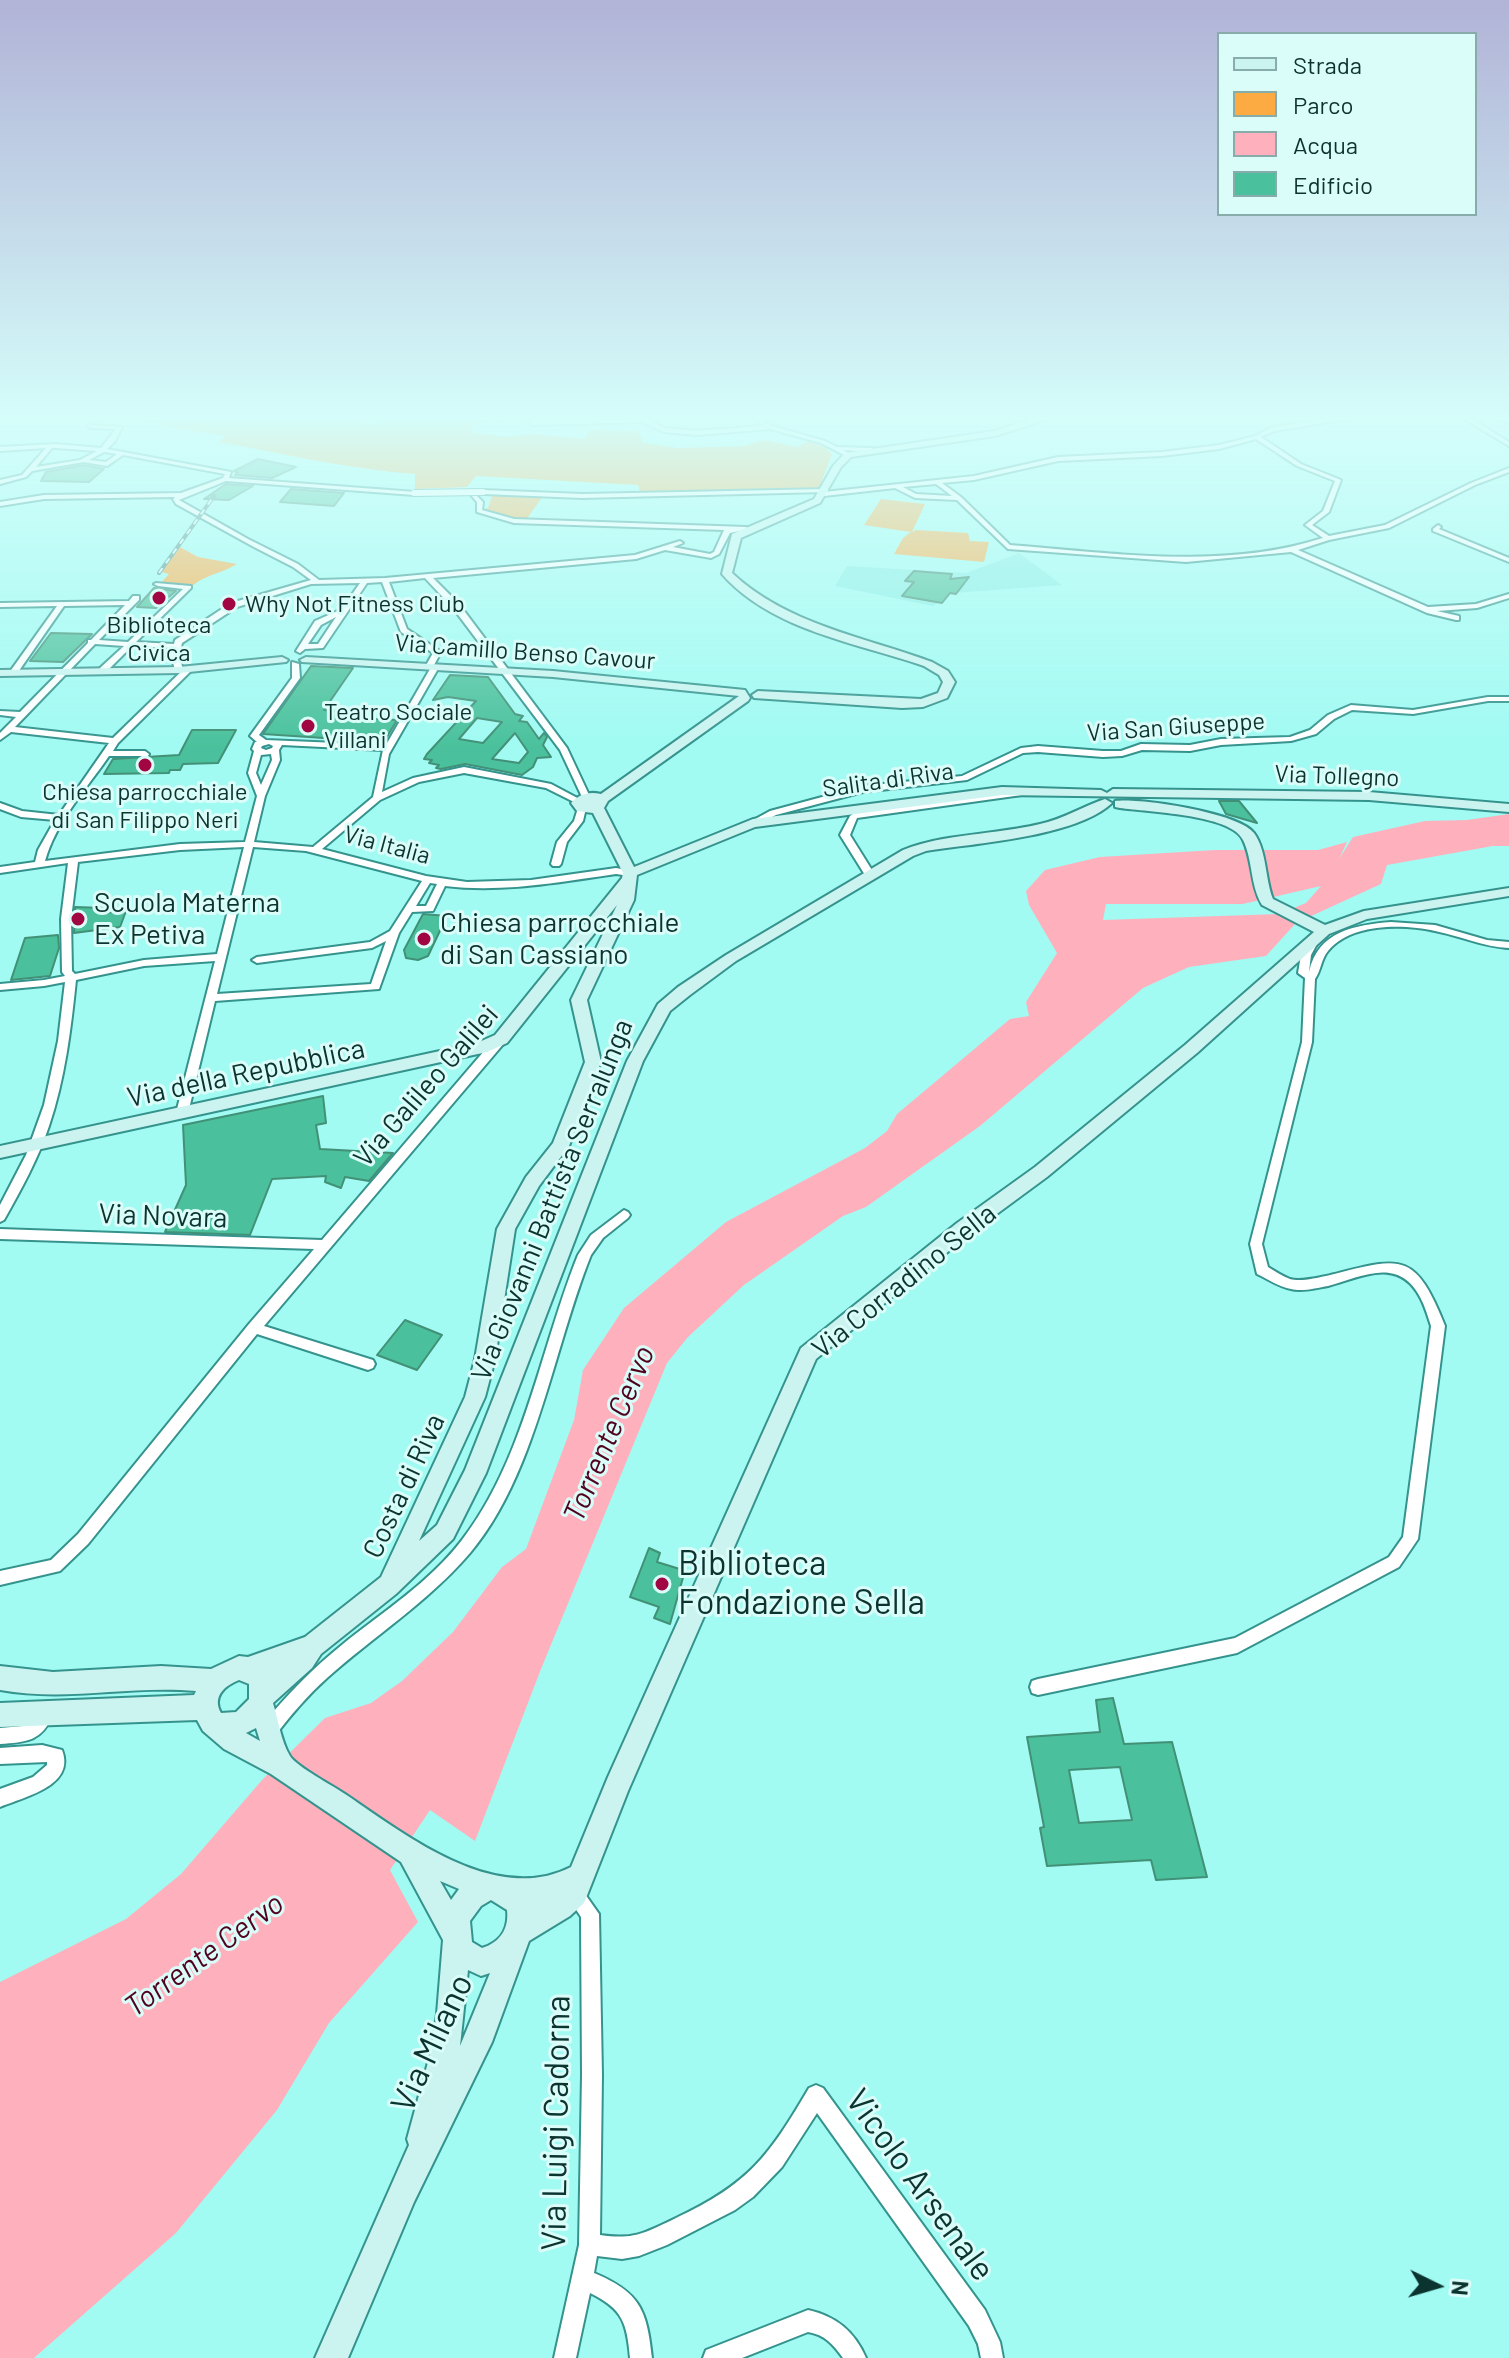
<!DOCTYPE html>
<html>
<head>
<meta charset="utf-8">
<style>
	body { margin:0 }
	#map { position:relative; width:1509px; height:2358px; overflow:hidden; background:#a1fbf3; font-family:Barlow,sans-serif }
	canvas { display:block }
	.legend { position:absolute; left:1217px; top:32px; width:260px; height:184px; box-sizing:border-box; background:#dbfdf9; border:2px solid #88aca9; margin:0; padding:10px 14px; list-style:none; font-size:24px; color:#0b3330 }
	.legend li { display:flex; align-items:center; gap:16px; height:40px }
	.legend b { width:40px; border:2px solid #88aca9 }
	.north { position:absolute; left:1397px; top:2246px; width:80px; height:80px; -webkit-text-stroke:6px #dbfdf9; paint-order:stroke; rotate:95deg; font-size:22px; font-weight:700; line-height:32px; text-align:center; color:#0b3330 }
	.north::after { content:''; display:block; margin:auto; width:28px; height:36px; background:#0b3330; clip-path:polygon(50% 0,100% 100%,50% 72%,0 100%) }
</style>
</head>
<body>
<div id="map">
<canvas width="1509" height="2358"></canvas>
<ul class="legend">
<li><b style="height:10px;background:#cbf3f0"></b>Strada</li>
<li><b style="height:22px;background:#fcab43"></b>Parco</li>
<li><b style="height:22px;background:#feb1bd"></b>Acqua</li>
<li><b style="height:22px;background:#4ac19c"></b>Edificio</li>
</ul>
<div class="north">N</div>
</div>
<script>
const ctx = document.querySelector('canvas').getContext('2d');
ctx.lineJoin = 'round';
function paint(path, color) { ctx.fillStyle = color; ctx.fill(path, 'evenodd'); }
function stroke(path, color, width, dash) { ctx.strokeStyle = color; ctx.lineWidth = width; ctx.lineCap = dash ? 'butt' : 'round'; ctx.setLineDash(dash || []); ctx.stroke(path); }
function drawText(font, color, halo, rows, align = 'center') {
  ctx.font = font + ' Barlow,sans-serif'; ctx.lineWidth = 6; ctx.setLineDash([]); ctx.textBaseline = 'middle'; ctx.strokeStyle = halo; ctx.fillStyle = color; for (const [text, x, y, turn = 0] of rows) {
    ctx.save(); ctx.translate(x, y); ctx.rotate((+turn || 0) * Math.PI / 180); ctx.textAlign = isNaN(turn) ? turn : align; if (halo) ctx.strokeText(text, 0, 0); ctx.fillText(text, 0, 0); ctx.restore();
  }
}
const built = new Path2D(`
	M1019,553L1062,585L953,593L933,606L835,586L847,566L966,573Z`);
const green = new Path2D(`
	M136,417H352L368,426L394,417H510L471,426L474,433L507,437L529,434L585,439L589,430L638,431L643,443L679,448L744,446L764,440L797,447L809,441L825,447L832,454L819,488L640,492L638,485L476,476L467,487L415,489V474C349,469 284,454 219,442L226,436L169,427Z
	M493,493L543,496L526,520L499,516L483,510L488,508Z
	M881,499L925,504L912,532L916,530L968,533L970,541L989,542L984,562L894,554L903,538L911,532L864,525Z
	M180,547L198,557L237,564C221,574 206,574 192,586L160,584L169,574L162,572Z`);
const water = new Path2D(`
	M1509,814V846H1493L1387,865L1381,884L1296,923L1266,956L1189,967L1143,988L980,1126L866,1207L843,1216L744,1285L688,1337L667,1363L541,1669L475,1841L430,1810L390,1870L418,1922L329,2023L277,2110L176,2233L34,2358H0V1982L126,1919L181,1874L262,1780L325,1718L371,1703L402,1681L453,1632L502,1567L526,1549L574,1420L583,1370L624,1308L726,1222L865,1148L887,1131L897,1114L1010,1019L1029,1016L1026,1002L1057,953L1029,905L1026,891L1045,870L1100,857L1215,850H1318L1347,842L1339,859L1353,837L1425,821L1467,820ZM1321,886L1306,903L1279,914L1103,920L1106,904H1243Z`);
const building = new Path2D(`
	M258,459L296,467L272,478L235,475L238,473L234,471Z
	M84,465L104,469L89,482L41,481L46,472Z
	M226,484L253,486L229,500L204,499Z
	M291,489L344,493L334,506L280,502Z
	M914,571L952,574L950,579L969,577L956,594L950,593L942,603L902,596L914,582L905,581Z
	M154,588L176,591L156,608L137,607Z
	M51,633L92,634L63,662L30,661Z
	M311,666L353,668L324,710L360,713L355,718L397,720L384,742L263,734Z
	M450,675L488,677L515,714L523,716L519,721L527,722L539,739L544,733L547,737L543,745L551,757L537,758L533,767L522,775L465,764L441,769L436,768L439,765L429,763L432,760L424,759L427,754L476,701L448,697L433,700ZM477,718L502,722L483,743L459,739ZM515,733L528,752L519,763L492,759Z
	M192,730H236L218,763L183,764L180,770H170L169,773L104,774L113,759L179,755Z
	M1219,801H1239L1257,823L1226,814Z
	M75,907L103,908L102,913L126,911L120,927L74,933Z
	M423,914L447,916L428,956L418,960L406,958L404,950Z
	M58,935L59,948L50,976L11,980L25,938Z
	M323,1096L326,1123L316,1125L320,1149L393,1153L369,1181L345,1177L341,1188L325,1182L326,1176L272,1179L250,1235L165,1232L186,1185L183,1125Z
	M405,1320L442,1335L417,1370L377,1355Z
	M649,1548L660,1553L657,1562L683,1570L684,1574L670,1624L654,1618L659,1607L630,1597Z
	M1113,1698L1124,1744L1172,1742L1207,1877L1156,1880L1151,1860L1047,1866L1040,1828L1044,1827L1027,1737L1100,1732L1096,1700ZM1120,1767L1132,1820L1079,1823L1069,1770Z`);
const street = new Path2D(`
	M756,417H762L764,423L772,426L825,441L837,447L872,448L875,450L872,452L843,450L850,454L848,457L821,443L770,429L697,435L664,432L643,422L532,425L529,423L532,421L644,418L665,428L697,431L762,426Z
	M1341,417H1358L1274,431L1261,437L1301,464L1341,480L1329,512L1312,525L1329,536L1385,525L1471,483L1509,468V472L1475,485L1389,528L1329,540L1298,550L1428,607L1476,604L1509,594V598L1477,608L1437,611L1459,616V620H1456L1427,613L1291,552L1186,562L1008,549L957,500L915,498L895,488L824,496L821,494L824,492L974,476L1058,457L1162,452L1219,445L1255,436L1273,427ZM1256,439L1297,466L1335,481L1323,511L1305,525L1323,538C1224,570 1112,553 1010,545L961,497L942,483L974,480L1058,461L1162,456L1219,449ZM936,484L952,496L916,494L903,487Z
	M1461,417H1469L1509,442V446Z
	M1495,417L1509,419V423L1496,418Z
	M88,425L122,427L115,441L107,449L231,472L229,478L416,492L417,493L414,495L226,481L179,500L248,539L298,564L319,580L385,578L635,555L680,541L683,543L673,547L710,554L714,552L724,530L514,523L477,512V502L470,494L473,492L483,502L482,510L514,519L746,527L749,529L730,533L719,554L711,558L665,550L636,559L433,578L459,604L567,748L590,797L586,800L582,797L560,750L453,608L425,578L389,582L407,629L441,652L434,665L439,667L389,754L382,792L413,778L464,767L551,784L583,801L582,803H576L546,788L464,773L419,782L380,800L322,849L426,876L467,882L531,880L616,868L633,871L635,873L630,876L616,874C559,882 503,893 445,886L433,911L412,912L399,933L379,989L215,1001L188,1113L182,1117L176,1113L215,961L144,966L76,980C71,1029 65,1079 49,1126C38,1159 21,1190 4,1220L0,1222V1205L26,1155L44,1105L58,1041L65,982L44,986L0,990V984L44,980L65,976L62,972L61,919L68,863L0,873V867L35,862L38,850L55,820L21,817L0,809V803L22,811L59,815L109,743L11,732L0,740V733L16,717L0,715V711L20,712L88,643V640H91L125,605L64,606L16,675H13L9,673L57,606L0,607V603L129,601L133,596H139V600L99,640L128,642L183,589L158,586L154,584L156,583L191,586V588L136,642L174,644L175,640L231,603L311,580L293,567L254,547L176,504L173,499L175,497L44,499L0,506V502L44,495L181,493L223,478L225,474L123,455L107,466L84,462L32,471L26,477L0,484V480L22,475L46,448L0,451V447L56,444L101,448L116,429L90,428ZM52,448H56L97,451L80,460L36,467ZM104,452L117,454L106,462L89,460ZM382,582L401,632L433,653L425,667L430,669L386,745L266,740L259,735L300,678L299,664L292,662V678L250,736L257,742H255L252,749L254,751L248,773L257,796L245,842L180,844L45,861C55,823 87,788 109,756H148L149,754L145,751H113L118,743L193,669L186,667L113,738L15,727L95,644L124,646L100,668V672H106L132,646L173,648L171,655L175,670L179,672L183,670L179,655L182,643L237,607L311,584L360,583L342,609L315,621L296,651L300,653L305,649L323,648L367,583ZM336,617L318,644H308L321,625ZM269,744L273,746L272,748L266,750L261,748L262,746ZM282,745L383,750L373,797L313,847L254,842L265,796L280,760L279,750ZM271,754L272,760L261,785L256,773L261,755ZM244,847L217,954L144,960L75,974L72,971L71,919L78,862L180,850ZM253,847L306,851L422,881L390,931L370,942L257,957L252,960L257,963L372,948L386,941L371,984L217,994ZM430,883L437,884L426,906H416Z
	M828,489V491L826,492L582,498L483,494L480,492L483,490L582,494Z
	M1438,525L1441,527L1439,529L1509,558V562L1433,531V529Z
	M1488,697H1509V701H1488L1413,714L1352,710L1334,719L1316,734L1291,741L1221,745L1190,751L1142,750L1122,756L1103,757L1038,752L1023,753L967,780L863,792L776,815L756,825H750L748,823L770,811L863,786L962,776L1021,748L1038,746L1103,751H1121L1141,744L1190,745L1221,739L1290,737L1310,730L1328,715L1351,705L1413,710Z
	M1026,789L1029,790V794L857,818L850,835L875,875L870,878L865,875L840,835L850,816L854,813Z
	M582,805L586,808L583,821L567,842L561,864L559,866H553L551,864L557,842L574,821L578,808Z
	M1391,922L1435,925L1487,940L1509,942V948C1483,947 1461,936 1435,931C1403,924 1351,923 1328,951C1321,959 1321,971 1315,979L1312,1042L1262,1244L1268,1267C1275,1271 1282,1276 1290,1279C1300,1282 1316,1278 1326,1276C1400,1258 1414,1248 1445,1326L1418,1539L1399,1567L1237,1653L1038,1695L1032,1693L1030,1687L1032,1681L1038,1679L1235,1638L1389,1557L1403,1537L1431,1326C1428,1317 1425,1306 1420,1297C1398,1256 1362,1277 1328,1286C1317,1288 1302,1292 1291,1289C1279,1287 1268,1279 1257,1274L1250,1244L1302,1042L1305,978L1298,973L1301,955L1309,940H1317L1318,942L1311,955L1309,972C1318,931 1355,925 1391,922Z
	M501,1035L505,1036L506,1039L505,1042L264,1326L373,1360L375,1364L373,1368L368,1370L257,1334L88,1544L60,1571L0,1585V1571L51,1560L78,1534L249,1324L314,1249L0,1239V1229L322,1240L497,1036Z
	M624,1210L628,1212L630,1215L628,1218L603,1238L591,1255C553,1349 536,1475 470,1553C428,1602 374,1636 327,1678C307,1696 290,1716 274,1737L268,1739L262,1737L260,1731L262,1725C287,1695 313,1668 343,1644C384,1611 430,1582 462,1540C525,1458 540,1349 578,1255L591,1235Z
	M45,1707L51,1709L53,1715C41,1742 26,1742 0,1744V1728L23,1726L39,1709Z
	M42,1745L62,1750C76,1786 24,1797 0,1807V1789L33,1777L47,1765V1762L0,1764V1748Z
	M574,1884L580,1887L599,1914L602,2075L600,2235C634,2240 645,2233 676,2218C749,2184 769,2156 809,2088L816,2085L823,2088L985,2310L1000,2342L1003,2358H981L978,2344L969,2326L817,2113L782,2167L753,2197L735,2210L667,2245L639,2256L622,2259L597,2256L594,2273C640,2292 647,2310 652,2358H630C627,2323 623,2309 590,2293L576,2358H554L579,2245L582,2075L581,1917L565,1893L568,1887Z
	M808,2310C836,2316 855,2332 866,2358H843C833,2344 825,2335 808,2332L742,2358H703L706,2350Z`);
const secondary = new Path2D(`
	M1040,417H1054L995,436L851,457L841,467L820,503L741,538L732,573C786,624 864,637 932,662L948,671L955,682L947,698L923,707L902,708L754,698L752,695L758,691L921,699L938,693L943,682L939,675L924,666C857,643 771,630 722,574L732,534L814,499L833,466L845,453L994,431Z
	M282,657L288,660L286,662L179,673L0,676V670L179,667Z
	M306,657L553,671L745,690L750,698L748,701L608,801L604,808L634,867L753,819L1002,787L1101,790L1107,793L1113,789L1369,792L1509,804V812L1369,800L1002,795L755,827L637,875L634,900L587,1000L601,1062L569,1146L539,1186L515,1229L495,1359L485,1397L419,1541L437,1525L465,1470L627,1061L658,1004L678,987L726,955L903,850C946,833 995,835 1040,824C1064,819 1083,806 1105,799L1112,803C1076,837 975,843 926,851L913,856L736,961L690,995L670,1011L643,1061L486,1473L453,1539L396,1594L321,1654L312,1668L273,1703C278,1719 281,1742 290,1756C297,1767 332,1785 345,1794C406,1835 495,1906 571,1867L608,1777L801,1348L957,1223L1035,1167L1185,1045L1314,932L1262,905C1250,885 1253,860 1243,840C1231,814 1146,812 1120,808L1115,807V801C1139,797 1240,813 1254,833C1267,851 1265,879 1273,899L1325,925L1364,911L1509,888V896L1367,919L1329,934L1197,1053L1047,1177L971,1233L816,1359L628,1791L584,1903L570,1916L529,1941L492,2042L414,2202L348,2358H315L409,2145L407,2139L430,2055L437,2014L443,1940L401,1862L271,1774L224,1749L203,1731L197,1720L0,1727V1703L194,1695L196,1691C129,1685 67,1702 0,1690V1666L53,1672L161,1666L211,1669L239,1656L248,1657L305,1637L381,1577L465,1397L475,1359L497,1229L526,1177L553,1143L585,1062L571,1000L617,905L507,1043L487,1052L0,1158V1146L477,1043L495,1035L622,878L623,873L593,813L577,811L571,803C579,794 589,791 601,794L739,696L553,677L302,662L300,660ZM239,1680L249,1684V1699L236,1712L221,1713C212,1697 224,1686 239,1680ZM256,1728L260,1741L246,1733ZM440,1881L459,1889L451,1900ZM491,1900L507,1910C509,1928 501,1942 482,1948L472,1942L470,1921L481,1906ZM468,1970L481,1976L490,1973L460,2046Z`);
const rail = new Path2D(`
	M159,573L214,496`);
const streetBridge = new Path2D(`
	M414,493L483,492`);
const markers = [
	[159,598,8,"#a10542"],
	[229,604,8,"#a10542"],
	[308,726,8,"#a10542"],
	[145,765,8,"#a10542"],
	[78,919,8,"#a10542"],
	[424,939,8,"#a10542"],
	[662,1584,8,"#a10542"]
];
const farPoinames = [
	["Why Not Fitness Club",245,604],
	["Biblioteca",159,625,"center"],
	["Civica",159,653,"center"],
	["Teatro Sociale",324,712],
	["Villani",324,740],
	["Chiesa parrocchiale",145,792,"center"],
	["di San Filippo Neri",145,820,"center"]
];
const farStreetnames = [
	["Via Camillo Benso Cavour",525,652,4],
	["Via San Giuseppe",1176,727,-4],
	["Via Tollegno",1337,776,2],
	["Salita di Riva",888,780,-8],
	["Via Italia",387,845,15]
];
const poiNames = [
	["Scuola Materna",94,903],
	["Ex Petiva",94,935],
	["Chiesa parrocchiale",440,923],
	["di San Cassiano",440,955]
];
const streetNames = [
	["Via della Repubblica",246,1073,-12],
	["Via Galileo Galilei",426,1086,-49],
	["Via Giovanni Battista Serralunga",552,1200,-68],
	["Via Novara",163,1216,2],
	["Via Corradino Sella",904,1281,-39],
	["Costa di Riva",404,1486,-65]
];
const waterNames = [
	["Torrente Cervo",609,1434,-67],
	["Torrente Cervo",204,1955,-36]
];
const nearPoinames = [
	["Biblioteca",678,1564],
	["Fondazione Sella",678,1603]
];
const nearStreetnames = [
	["Via Milano",432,2043,-65],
	["Via Luigi Cadorna",556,2123,-89],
	["Vicolo Arsenale",920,2185,54]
];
paint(built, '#8aeee6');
paint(green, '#fcab43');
paint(water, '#feb1bd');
paint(building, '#4ac19c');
stroke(building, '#429076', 2);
stroke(street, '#35938d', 4);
stroke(secondary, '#35938d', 4);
paint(street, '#fff');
paint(secondary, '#cbf3f0');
stroke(rail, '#52928c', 4);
stroke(rail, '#dbfdf9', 2, [6]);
stroke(streetBridge, '#35938d', 8, []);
stroke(streetBridge, '#fff', 6);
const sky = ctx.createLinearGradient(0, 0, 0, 747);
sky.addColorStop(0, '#b1b3d7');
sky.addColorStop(0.56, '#d5fdfa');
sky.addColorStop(1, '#d5fdfa00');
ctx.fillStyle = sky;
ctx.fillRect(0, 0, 1509, 747);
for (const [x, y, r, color] of markers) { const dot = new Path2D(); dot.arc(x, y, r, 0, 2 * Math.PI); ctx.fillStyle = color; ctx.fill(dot); stroke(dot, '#dbfdf9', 3); }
drawText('24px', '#0b3330', '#dbfdf9', farPoinames, 'left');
drawText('24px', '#0b3330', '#dbfdf9', farStreetnames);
drawText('28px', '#0b3330', '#dbfdf9', poiNames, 'left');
drawText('28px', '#0b3330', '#dbfdf9', streetNames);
drawText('italic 30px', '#51031e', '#dbfdf9', waterNames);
drawText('34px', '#0b3330', '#dbfdf9', nearPoinames, 'left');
drawText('34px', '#0b3330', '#dbfdf9', nearStreetnames);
</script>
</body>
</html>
